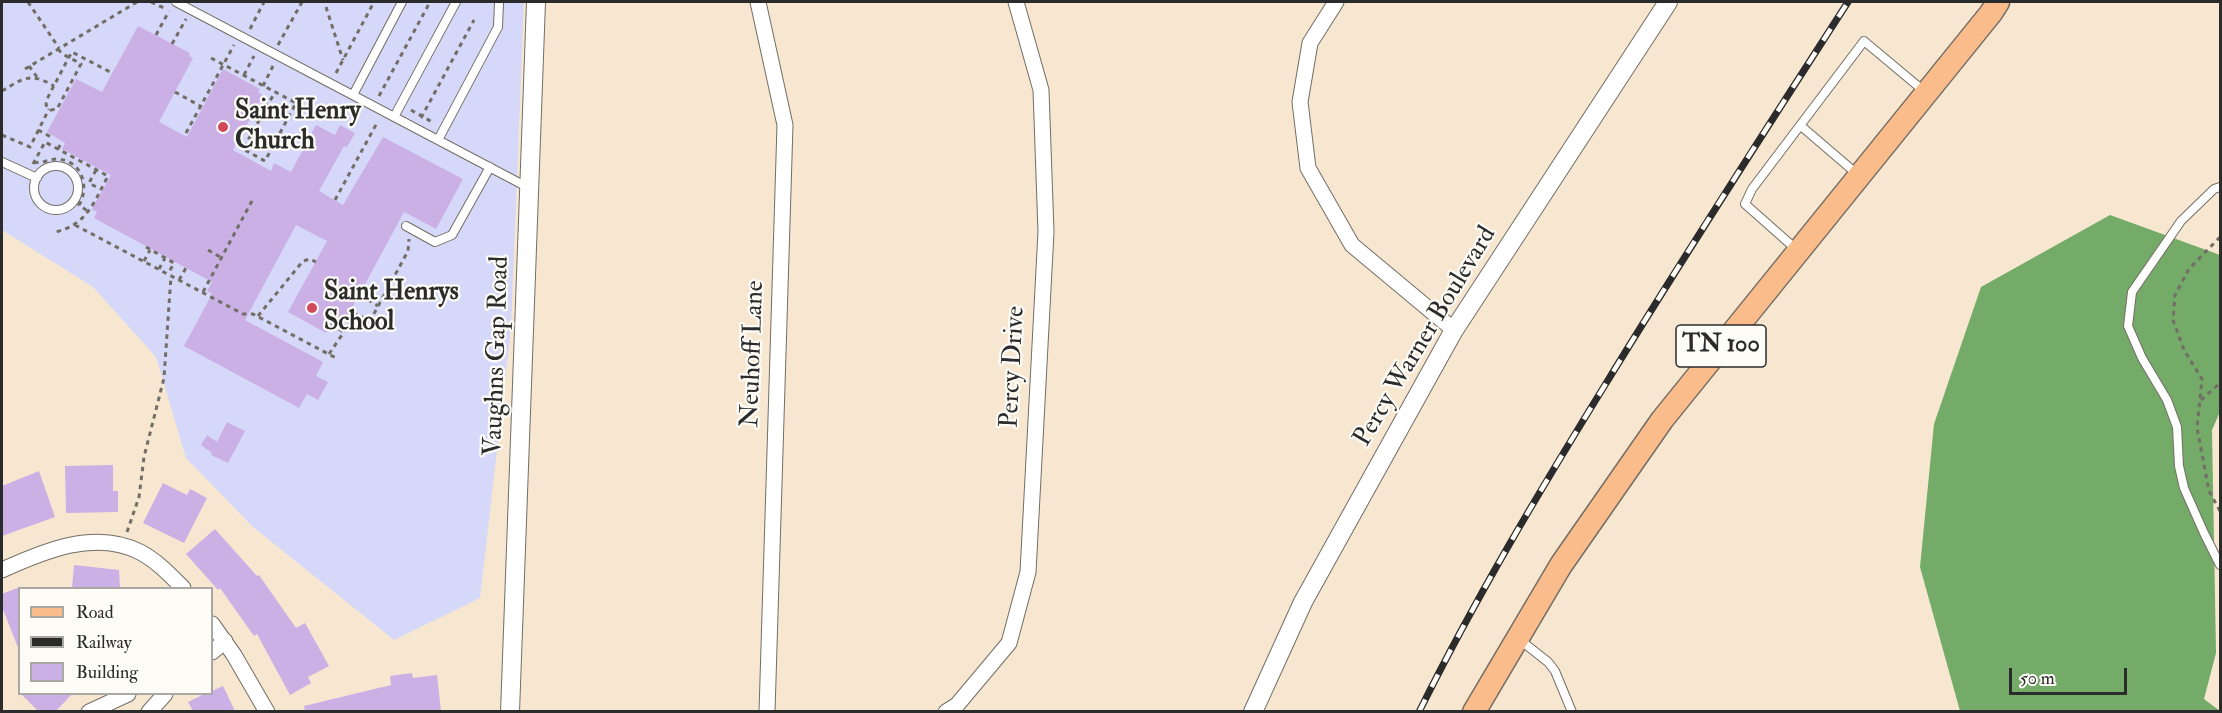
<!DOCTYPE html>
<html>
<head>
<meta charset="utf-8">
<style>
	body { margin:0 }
	#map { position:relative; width:2222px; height:713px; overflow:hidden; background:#f7e7d1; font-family:"IM FELL Double Pica",serif }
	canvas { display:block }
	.frame { position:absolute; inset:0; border:3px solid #2b2b2b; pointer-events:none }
	.legend { position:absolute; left:18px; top:587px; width:195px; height:108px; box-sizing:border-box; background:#fdfcf7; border:2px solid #a9a8a5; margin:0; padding:8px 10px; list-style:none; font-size:18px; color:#2b2b2b }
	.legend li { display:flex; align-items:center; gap:12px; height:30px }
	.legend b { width:30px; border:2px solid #a9a8a5 }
	.scale { position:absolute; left:2009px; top:668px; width:118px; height:27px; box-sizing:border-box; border:3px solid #2b2b2b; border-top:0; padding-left:8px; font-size:18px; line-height:21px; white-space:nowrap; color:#2b2b2b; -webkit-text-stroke:4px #fdfcf7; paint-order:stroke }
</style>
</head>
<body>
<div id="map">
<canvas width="2222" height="713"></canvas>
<div class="frame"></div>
<ul class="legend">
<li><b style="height:8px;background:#fabc8b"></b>Road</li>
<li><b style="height:8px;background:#2b2b2b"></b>Railway</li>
<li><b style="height:16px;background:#cbb0e6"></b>Building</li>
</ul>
<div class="scale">50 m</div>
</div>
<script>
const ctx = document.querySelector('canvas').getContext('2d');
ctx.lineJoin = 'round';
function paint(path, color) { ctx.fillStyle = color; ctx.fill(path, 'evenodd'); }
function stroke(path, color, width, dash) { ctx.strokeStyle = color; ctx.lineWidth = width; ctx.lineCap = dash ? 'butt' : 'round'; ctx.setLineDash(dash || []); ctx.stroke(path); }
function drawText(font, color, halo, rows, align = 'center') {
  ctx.font = font + ' "IM FELL Double Pica",serif'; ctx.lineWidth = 4.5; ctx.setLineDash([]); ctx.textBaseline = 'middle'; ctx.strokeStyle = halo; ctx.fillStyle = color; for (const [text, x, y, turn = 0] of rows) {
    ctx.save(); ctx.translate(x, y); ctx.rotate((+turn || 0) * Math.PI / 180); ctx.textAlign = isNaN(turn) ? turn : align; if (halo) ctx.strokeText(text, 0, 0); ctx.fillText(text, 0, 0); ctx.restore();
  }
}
const built = new Path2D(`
	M2,2H524L511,329L480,598L394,640L253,527L186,458L156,357L93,287L2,230Z`);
const forest = new Path2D(`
	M2110,215L2220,255V412L2212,430L2216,653L2204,699L2220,711H1960L1920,567L1934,424L1981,287Z`);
const building = new Path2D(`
	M138,26L190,53L189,56L193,58L159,122L187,137L223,69L260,89L258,92L263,95L233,150L271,171L274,163L291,172L316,125L335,135L340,125L355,133L347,147L344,146L319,191L343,205L383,137L463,179L436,229L404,212L344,323L335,317L326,333L288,312L327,241L296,225L245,320L323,362L316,376L328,382L318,400L307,394L299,408L184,346L212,294L207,291L212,282L94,218L97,212L92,209L111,175L62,149L65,143L47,132L76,79L102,92Z
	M227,422L245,431L228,463L211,455L212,453L201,445L207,435L217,442Z
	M113,465V491H118V512L66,513L65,466Z
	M39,471L55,517L2,536V486Z
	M163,483L187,495L190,489L207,498L184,543L143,523Z
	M215,529L257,576L259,575L296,628L305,623L329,666L308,677L311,683L290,695L257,634L254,636L220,588L218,590L186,554Z
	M74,565L119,570L120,588H72Z
	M20,587V650H19L2,607V594Z
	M412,673L413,678L437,675L441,711H305L304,706L391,685L390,676Z
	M223,686L235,711H193L188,702L206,693H212V691Z
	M20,693H73L56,711H38Z`);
const path = new Path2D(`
	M28,2L59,48
	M151,2L166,9
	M326,7L343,60
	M250,29L264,2
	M156,35L169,11
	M172,44L186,19
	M278,45L302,2
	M58,49C63,56 73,59 81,64L57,109L51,110C46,108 45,104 47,99L69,57L72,52L112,73
	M211,58L296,103L265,161L243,149L275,92
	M29,66L37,77
	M25,69L137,2
	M336,73L374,2
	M244,75L254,56
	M263,86L273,66
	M2,91C24,78 30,72 54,86
	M175,92L202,107
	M379,96L430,2
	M411,110L434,123
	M421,118L474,20
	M38,130L51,137L52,134
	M186,133L234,45
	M2,135L30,147L49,109
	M58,149L62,141
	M34,162C42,164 49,159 57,159C82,160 90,187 79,205L89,212
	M33,164L45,142L108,176C94,202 87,225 55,232
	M96,170L89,183L100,189
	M335,200L378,121
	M73,202L79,205
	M75,225L243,314H253L336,358
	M2220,237L2189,269L2175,295L2173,320L2184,350L2202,379L2197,428L2209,491L2220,511
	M146,247L174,263L168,274
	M208,250L222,258
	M144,261L150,250
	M159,269L165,258
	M179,280L186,268
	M203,292L253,199
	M360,295L378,306
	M258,316L303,261L310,259L316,262
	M331,325L344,332
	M329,354L356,314L370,321L408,251L409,239
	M2201,400L2220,383
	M127,532L139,497L144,457L164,378L171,276`);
const service = new Path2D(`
	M176,2L529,188
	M353,95L402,2
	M394,117L456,2
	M1801,126L1857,174
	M438,140L498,27L499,2
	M2,162L37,178
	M34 188a22 22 0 1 1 44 0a22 22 0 1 1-44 0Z
	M2220,187L2214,189L2181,221L2132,292L2128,326L2142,358L2167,400L2177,427L2179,466L2184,488L2204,533L2220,565
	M406,226L435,242L452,235L490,167
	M1797,250L1745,204L1752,189L1864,41L1925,92
	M1520,640L1548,662L1555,671L1572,712`);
const minor = new Path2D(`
	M758,2L785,125L767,712
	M1336,2L1310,43L1300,102L1308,168L1352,245L1454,330
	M2,570C44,551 95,529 140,552C157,561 170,575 183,588
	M212,624L234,655L267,712
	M212,652L225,641
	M89,712L128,694
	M149,712L165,694
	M946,712L957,705L1009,643L1028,572L1046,232L1041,90L1016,2`);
const tertiary = new Path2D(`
	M510,712L536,2
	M1253,712L1303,602L1454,330L1668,2`);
const primary = new Path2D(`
	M1474,712L1561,565L1662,420L1991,13L1998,2`);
const rail = new Path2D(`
	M1419,712C1475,599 1539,492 1605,385C1684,256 1766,129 1848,2`);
const markers = [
	[223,127,6,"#d1495b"],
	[312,308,6,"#d1495b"]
];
const shields = [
	[1721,346,90]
];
const shieldNames = [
	["TN 100",1721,346]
];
const poiNames = [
	["Saint Henry",235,112],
	["Church",235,142],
	["Saint Henrys",324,293],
	["School",324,323]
];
const streetNames = [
	["Percy Warner Boulevard",1426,337,-59],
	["Neuhoff Lane",754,354,-88],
	["Vaughns Gap Road",498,356,-88],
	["Percy Drive",1014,367,-87]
];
paint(built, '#d5d8f9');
paint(forest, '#74ab69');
paint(building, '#cbb0e6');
stroke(service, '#726d65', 10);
stroke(minor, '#726d65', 17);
stroke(tertiary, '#726d65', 20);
stroke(primary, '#726d65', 25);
stroke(path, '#726d65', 3, [4.5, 4.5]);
stroke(service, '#fff', 8);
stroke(minor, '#fff', 15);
stroke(tertiary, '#fff', 18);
stroke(primary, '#fabc8b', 22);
stroke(rail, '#2b2b2b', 7);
stroke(rail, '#fdfcf7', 4.5, [14]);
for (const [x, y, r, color] of markers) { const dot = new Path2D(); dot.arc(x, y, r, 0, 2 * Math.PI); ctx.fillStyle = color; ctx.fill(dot); stroke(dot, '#fdfcf7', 2); }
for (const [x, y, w] of shields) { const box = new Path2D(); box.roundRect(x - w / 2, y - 21, w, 42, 4.5); ctx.fillStyle = '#fdfcf7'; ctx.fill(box); stroke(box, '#2b2b2b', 1.5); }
drawText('bold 24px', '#2b2b2b', null, shieldNames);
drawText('bold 26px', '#2b2b2b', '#fdfcf7', poiNames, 'left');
drawText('26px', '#2b2b2b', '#fdfcf7', streetNames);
</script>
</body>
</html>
